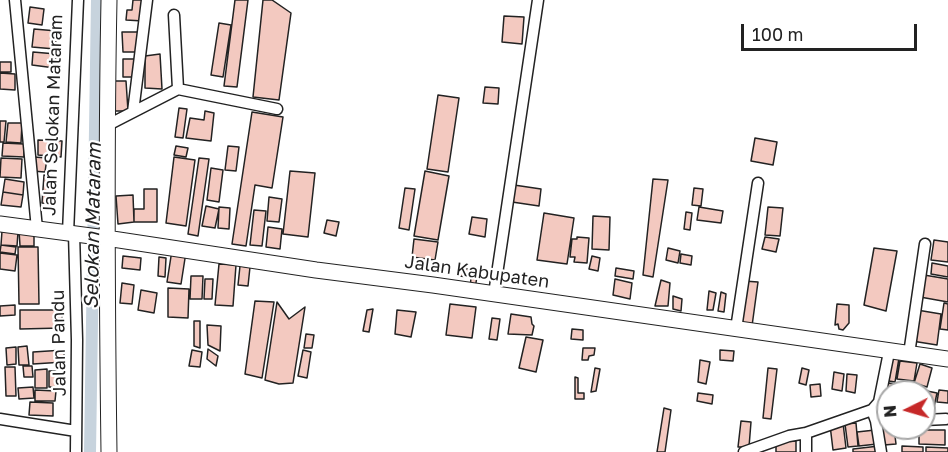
<!DOCTYPE html>
<html>
<head>
<meta charset="utf-8">
<style>
	body { margin:0 }
	#map { position:relative; width:948px; height:452px; overflow:hidden; background:#fff; font-family:"Golos Text",sans-serif }
	canvas { display:block }
	.north { position:absolute; left:876px; top:380px; width:60px; height:60px; box-sizing:border-box; background:#fff; border:2px solid #a7a7a7; border-radius:50%; rotate:265deg; font-size:16px; font-weight:700; line-height:24px; text-align:center; color:#222 }
	.north::after { content:''; display:block; margin:auto; width:21px; height:27px; background:#c62828; clip-path:polygon(50% 0,100% 100%,50% 72%,0 100%) }
	.scale { position:absolute; left:741px; top:24px; width:176px; height:27px; box-sizing:border-box; border:3px solid #222; border-top:0; padding-left:8px; font-size:18px; line-height:21px; white-space:nowrap; color:#222; -webkit-text-stroke:4px #fff; paint-order:stroke }
</style>
</head>
<body>
<div id="map">
<canvas width="948" height="452"></canvas>
<div class="north">N</div>
<div class="scale">100 m</div>
</div>
<script>
const ctx = document.querySelector('canvas').getContext('2d');
ctx.lineJoin = 'round';
function stroke(path, color, width, dash) { ctx.strokeStyle = color; ctx.lineWidth = width; ctx.lineCap = dash ? 'butt' : 'round'; ctx.setLineDash(dash || []); ctx.stroke(path); }
function paint(path, color) { ctx.fillStyle = color; ctx.fill(path, 'evenodd'); }
function drawText(font, color, halo, rows, align = 'center') {
  ctx.font = font + ' "Golos Text",sans-serif'; ctx.lineWidth = 4.5; ctx.setLineDash([]); ctx.textBaseline = 'middle'; ctx.strokeStyle = halo; ctx.fillStyle = color; for (const [text, x, y, turn = 0] of rows) {
    ctx.save(); ctx.translate(x, y); ctx.rotate((+turn || 0) * Math.PI / 180); ctx.textAlign = isNaN(turn) ? turn : align; if (halo) ctx.strokeText(text, 0, 0); ctx.fillText(text, 0, 0); ctx.restore();
  }
}
const canal = new Path2D(`
	M90,452L97,0`);
const building = new Path2D(`
	M133,0H143V21L126,20L127,10H132Z
	M235,0H248L237,87L224,86Z
	M263,0H272L291,13L279,100L253,97Z
	M30,7L44,9L42,25L28,23Z
	M504,16L524,17L522,44L502,42Z
	M219,23L231,25L223,77L211,75Z
	M34,29L57,31L55,49L32,47Z
	M122,32H140V52H123Z
	M33,52L56,54L55,68L32,65Z
	M160,54L162,89L145,88V56Z
	M123,59H136V77H123Z
	M0,62H11V72H0Z
	M0,73L15,74V90L0,89Z
	M114,81H126L128,111H115Z
	M485,87L499,88L498,104L483,103Z
	M438,95L459,98L448,172L427,169Z
	M179,108L187,109L183,138L175,137Z
	M205,111L214,113L211,141L186,138L190,118L204,120Z
	M252,112L283,117L272,188L255,185L246,246L232,244Z
	M0,121H6L4,142H0Z
	M8,123H22L21,143L6,142Z
	M755,138L777,142L773,165L751,161Z
	M38,140L62,141L61,157L38,155Z
	M3,143L24,144V157L2,156Z
	M176,146L188,148L186,157L174,155Z
	M228,146L239,147L236,171L225,170Z
	M34,157L47,158L45,172L32,171Z
	M174,157L195,160L186,226L166,223Z
	M1,158L22,159L21,178L0,177Z
	M199,158L209,159L198,236L188,234Z
	M211,168L223,170L219,202L207,200Z
	M290,171L315,173L308,237L283,234Z
	M425,171L449,176L438,240L414,236Z
	M44,175L57,176L55,204L42,203Z
	M5,179L24,182L23,195L3,192Z
	M653,179L668,180L653,277L643,275Z
	M514,185L541,189L539,206L512,202Z
	M405,188L415,189L409,230L399,228Z
	M694,188L703,189L701,206L692,205Z
	M144,189H157V222H134V209H144Z
	M3,192L23,195L21,207L1,205Z
	M133,195L134,222L118,224L116,196Z
	M269,197L282,199L279,222L267,221Z
	M206,206L219,209L215,228L202,226Z
	M219,207L230,208L229,229L218,228Z
	M699,207L723,211L721,223L697,220Z
	M768,207L783,208L780,236L765,235Z
	M254,210L266,211L262,246L250,245Z
	M686,212L692,213L690,230L684,229Z
	M544,213L574,218L567,264L537,260Z
	M593,216L610,217L609,250L592,249Z
	M472,217L487,219L485,237L469,234Z
	M327,220L339,222L336,236L324,233Z
	M268,227L282,229L280,249L266,247Z
	M19,230H34V246H20Z
	M2,231L18,232L17,246L1,245Z
	M577,237L589,238L587,263L574,262L575,257H570L572,239H577Z
	M765,237L779,239L776,252L762,249Z
	M414,239L438,242L435,260L412,257Z
	M934,240L948,242V262L931,260Z
	M1,245L16,247L15,254L0,252Z
	M18,247H38L39,304H19Z
	M668,248L680,251L678,263L666,260Z
	M874,248L897,251L886,311L864,305Z
	M172,250L186,252L181,284L167,282Z
	M0,253L17,255L15,271L0,269Z
	M681,254L692,256L691,265L680,263Z
	M123,256L141,258L140,270L122,268Z
	M592,256L600,258L598,271L589,269Z
	M159,257L166,258L165,277L158,276Z
	M932,263L948,266V277L931,274Z
	M219,264L236,265L233,306L215,305Z
	M240,266L250,267L248,286L238,285Z
	M458,268L478,270L475,289L470,290L471,277L458,276Z
	M616,268L634,271L633,279L615,276Z
	M924,275L948,279V302L920,297Z
	M191,276H203L202,299H190Z
	M205,279H213L212,299H204Z
	M615,279L632,283L630,299L613,295Z
	M661,280L670,283L668,306H655Z
	M744,281L758,282L752,326H739Z
	M122,283L134,285L132,304L120,303Z
	M168,288L189,289L188,318L168,317Z
	M141,290L157,293L154,313L138,310Z
	M709,291L716,293L713,310H707Z
	M721,292L726,294L724,312L718,311Z
	M673,296L682,299L681,311L673,309Z
	M255,301L274,302L262,378L245,374Z
	M277,302L289,319L305,307L293,383L279,384L265,380Z
	M944,303L948,304V330L940,329Z
	M450,304L476,307L472,338L446,335Z
	M837,304L849,305V323L843,330L839,329L838,324L835,325Z
	M15,305V315L0,316V306Z
	M373,309L369,332L363,331L367,310Z
	M20,310H62V328L20,329Z
	M397,310L416,312L411,337L395,334Z
	M917,310L941,314L937,345L912,341Z
	M511,314L531,317L532,324L534,326L532,335L508,334Z
	M492,318L500,319L497,340L489,339Z
	M194,321H200V348L194,346Z
	M207,325L221,326L220,351L208,345Z
	M572,329L583,330V340L571,339Z
	M306,334L314,335L312,348H304Z
	M526,337L543,340L536,372L519,368Z
	M27,346L29,365H19L18,347Z
	M16,347V364L7,365L6,348Z
	M583,348H595L594,355L589,356L588,360H582Z
	M208,349L218,356L216,366L207,359Z
	M64,350V362L33,364V352Z
	M192,350L202,352L200,367L189,366Z
	M303,350L311,352L307,378L298,376Z
	M720,350L734,351L733,361L720,360Z
	M892,357L899,358L895,382L889,381Z
	M700,360L710,362L706,384L698,382Z
	M900,361L917,363L914,381L897,379Z
	M920,364L932,368L927,387L914,383Z
	M23,366H32L33,377H24Z
	M5,367H15L16,396H6Z
	M595,368L600,369L596,391L591,392Z
	M768,368L777,369L771,419L763,418Z
	M802,368L809,370L806,385L799,383Z
	M47,369V388H35V370Z
	M49,371H60V387H49Z
	M834,372L844,374L842,391L832,389Z
	M847,374L857,375L855,393L846,391Z
	M575,377L578,378V393H584V399H575Z
	M888,383L910,386L909,392H888V397H886Z
	M820,384L821,396L811,397L810,385Z
	M33,387L34,398L19,399L18,388Z
	M35,390L56,391L55,401H35Z
	M922,390L937,393L934,407L924,405V392H922Z
	M939,390L948,391V403L937,402Z
	M698,393L713,395L712,404L697,401Z
	M30,402L53,403V416L29,415Z
	M664,408L671,410L665,452H657Z
	M741,421L751,422L749,447H738Z
	M843,423L846,448L833,450L830,425Z
	M856,423L858,446L848,447L845,424Z
	M882,427H888V428H894L896,444L884,445Z
	M875,430L877,444L859,446L857,432Z
	M919,430H945V445L919,444Z
	M776,441H796V452H776Z
	M879,446V452H853V449Z
	M902,446L923,447V452H902Z
	M926,447L948,448V452H926Z`);
const street = new Path2D(`
	M15,0L37,229
	M174,15L178,89
	M133,112L147,0
	M106,126L178,89L277,109
	M68,233L78,0
	M74,233L77,340L76,452
	M494,294L538,0
	M736,329L758,183
	M909,354L925,244
	M872,410L876,421L881,452
	M0,419L76,431
	M924,420L946,419
	M744,452L789,436L806,433L872,410L879,402L889,352
	M806,452V433`);
const secondary = new Path2D(`
	M109,0C106,151 107,301 109,452
	M0,224L106,238L316,270L433,285L948,359`);
const streetNames = [
	["Jalan Selokan Mataram",53,115,-88],
	["Jalan Kabupaten",477,272,8],
	["Jalan Pandu",59,343,-91]
];
const waterNames = [
	["Selokan Mataram",93,226,-89]
];
stroke(canal, '#c7d3dd', 12);
paint(building, '#f3c9c0');
stroke(building, '#222', 1.5);
stroke(street, '#222', 13);
stroke(secondary, '#222', 17);
stroke(street, '#fff', 10);
stroke(secondary, '#fff', 15);
drawText('18px', '#222', '#fff', streetNames);
drawText('italic 20px', '#222', '#fff', waterNames);
</script>
</body>
</html>
